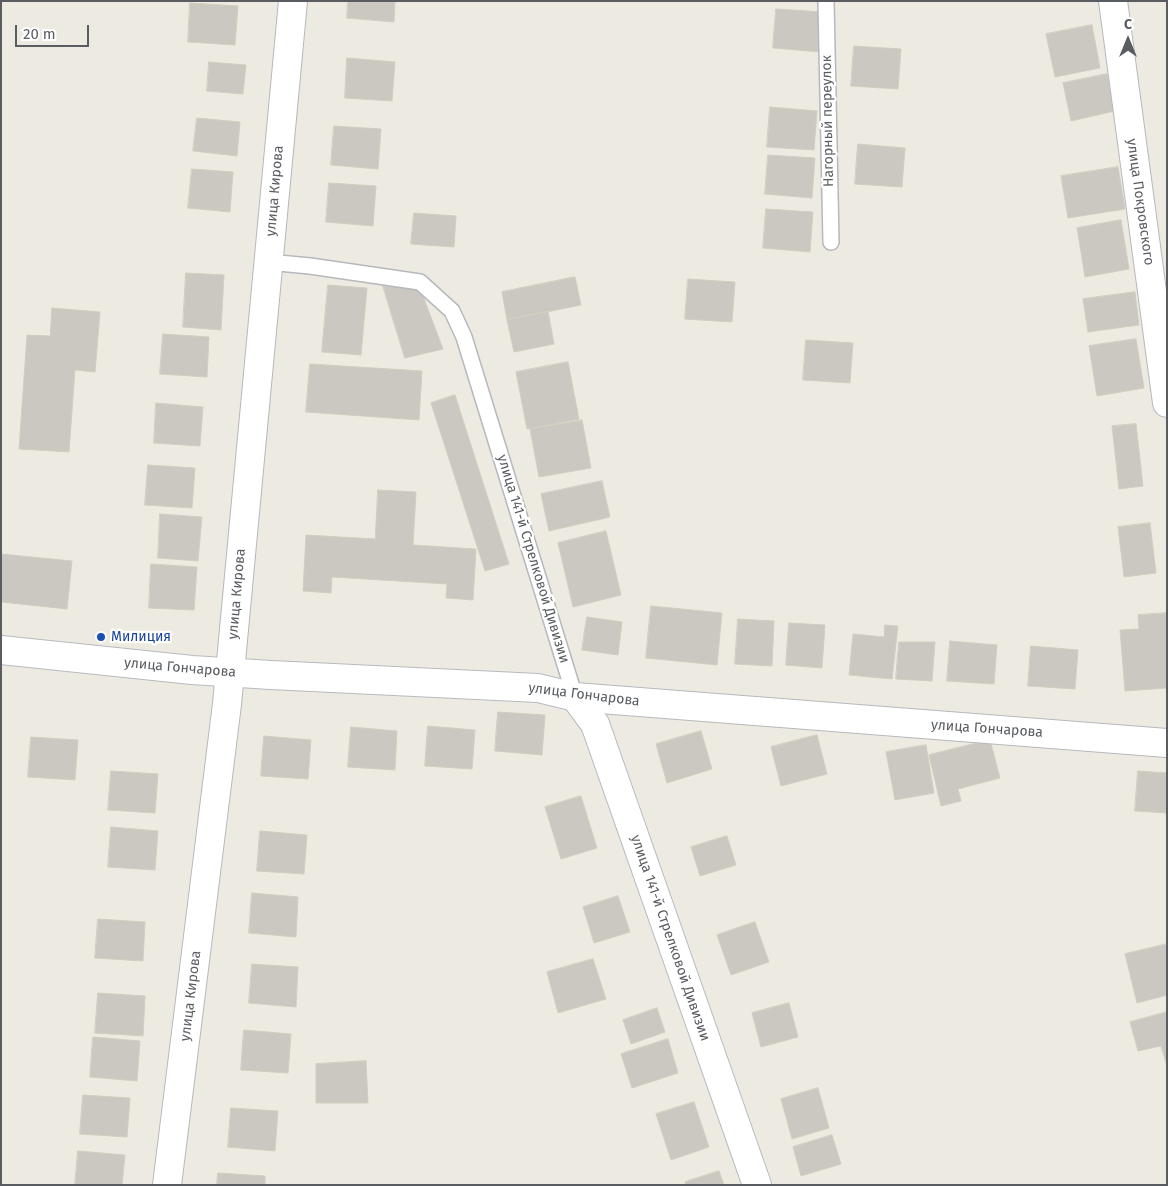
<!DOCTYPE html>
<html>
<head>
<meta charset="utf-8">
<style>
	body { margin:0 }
	#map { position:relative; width:1168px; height:1186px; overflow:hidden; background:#edebe1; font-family:"Fira Sans",sans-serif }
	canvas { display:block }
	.frame { position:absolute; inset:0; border:2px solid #595d62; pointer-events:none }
	.north { position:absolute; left:1103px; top:15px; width:50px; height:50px; -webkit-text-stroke:4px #fff; paint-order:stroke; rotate:0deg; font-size:14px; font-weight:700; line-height:20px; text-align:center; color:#595d62 }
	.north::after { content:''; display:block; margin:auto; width:18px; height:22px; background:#595d62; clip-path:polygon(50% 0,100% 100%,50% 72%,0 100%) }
	.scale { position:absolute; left:15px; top:25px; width:74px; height:22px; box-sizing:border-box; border:2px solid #595d62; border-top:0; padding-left:6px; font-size:15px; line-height:18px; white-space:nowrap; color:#595d62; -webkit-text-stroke:4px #fff; paint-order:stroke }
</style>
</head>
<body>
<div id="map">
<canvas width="1168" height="1186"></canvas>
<div class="frame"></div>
<div class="north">С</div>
<div class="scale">20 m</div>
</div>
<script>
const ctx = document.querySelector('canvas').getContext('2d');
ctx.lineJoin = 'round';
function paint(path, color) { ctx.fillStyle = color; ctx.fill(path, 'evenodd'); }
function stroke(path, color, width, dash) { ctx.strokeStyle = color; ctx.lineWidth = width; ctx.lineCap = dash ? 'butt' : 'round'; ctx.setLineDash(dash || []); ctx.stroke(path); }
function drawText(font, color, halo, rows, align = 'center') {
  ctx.font = font + ' "Fira Sans",sans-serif'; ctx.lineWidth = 4.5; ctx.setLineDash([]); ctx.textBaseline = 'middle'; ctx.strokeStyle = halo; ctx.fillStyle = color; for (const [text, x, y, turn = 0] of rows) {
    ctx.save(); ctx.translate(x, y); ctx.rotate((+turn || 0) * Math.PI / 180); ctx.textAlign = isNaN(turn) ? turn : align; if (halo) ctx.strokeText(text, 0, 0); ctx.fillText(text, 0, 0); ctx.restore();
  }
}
const building = new Path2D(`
	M348,1H395L394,22L347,18Z
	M190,3L238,6L235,45L188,42Z
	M776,9L823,12L820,52L773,48Z
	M1092,25L1100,68L1055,77L1046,34Z
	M854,46L901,49L898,89L851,86Z
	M347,58L395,62L392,101L345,98Z
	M209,62L246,65L243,94L207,91Z
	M1107,74L1115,111L1071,121L1063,83Z
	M770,107L817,111L814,150L767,147Z
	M197,118L240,122L237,156L193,151Z
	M334,126L381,129L378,169L331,165Z
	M858,144L905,148L902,187L855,184Z
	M768,155L815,158L812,198L765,194Z
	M1118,167L1125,209L1068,218L1061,176Z
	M192,169L233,172L230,212L188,208Z
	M329,183L376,186L373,226L326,222Z
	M766,209L813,212L810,252L763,248Z
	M414,213L456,216L454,247L411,244Z
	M1121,220L1129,269L1085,277L1077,228Z
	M186,273L224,275L221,330L183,327Z
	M575,277L581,305L507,320L502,292Z
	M688,279L735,282L732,322L685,319Z
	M328,285L367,288L361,355L322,352Z
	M383,286L420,288L443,349L405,358Z
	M1135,292L1139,325L1088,332L1083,299Z
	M52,308L100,312L95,372L75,370L69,452L19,449L27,335L50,336Z
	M548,311L554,344L514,352L507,320Z
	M163,334L209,337L207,377L160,374Z
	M1136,339L1144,388L1097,396L1089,346Z
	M806,340L853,343L850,383L803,380Z
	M568,362L579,419L527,429L516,372Z
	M310,364L422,371L419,420L306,412Z
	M455,395L509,564L485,571L431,403Z
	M156,403L203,407L200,446L154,443Z
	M582,420L591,468L539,477L530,429Z
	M1136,424L1143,486L1119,489L1112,426Z
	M148,465L195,468L192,508L145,505Z
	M602,481L610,517L549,531L541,494Z
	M378,490L416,492L413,545L476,549L473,600L446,598L447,584L332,577L331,593L303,591L306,535L375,539Z
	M160,514L202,517L198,561L158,558Z
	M1150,523L1156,573L1124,577L1118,527Z
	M606,531L621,595L573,607L558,543Z
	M1,554L72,561L67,609L1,602Z
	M151,564L197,567L194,610L149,608Z
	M651,606L722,613L717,665L646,658Z
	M1167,613V688L1125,691L1120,630L1139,629L1138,615Z
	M587,617L622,622L618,655L582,650Z
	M738,619L774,621L772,666L735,664Z
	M789,623L825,625L822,668L786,665Z
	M885,625L898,626L892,679L849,675L853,634L884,637Z
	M950,641L997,645L994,684L947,681Z
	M899,642H935L932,681L896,679Z
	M1031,646L1078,650L1075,689L1028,686Z
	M498,712L545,715L542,755L495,751Z
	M428,726L475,730L472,769L425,766Z
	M351,727L397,731L395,770L348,767Z
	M701,731L712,769L667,783L656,744Z
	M817,735L827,774L781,786L771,747Z
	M264,736L311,740L308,779L261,776Z
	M31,737L78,740L75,780L28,777Z
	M990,740L1000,778L958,789L961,801L941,806L929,755Z
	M926,745L934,793L895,800L886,752Z
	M111,771L158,774L155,813L108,810Z
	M1138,771L1167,773V813L1135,811Z
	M581,796L597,848L561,859L545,807Z
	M111,827L158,831L155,870L108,867Z
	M260,831L307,835L304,874L257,871Z
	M727,836L736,865L700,876L691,847Z
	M252,893L298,897L296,937L249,933Z
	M618,896L630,932L594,943L583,907Z
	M98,919L145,922L143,961L95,958Z
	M755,922L769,962L731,975L717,935Z
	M1167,944V995L1137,1003L1125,954Z
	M593,959L606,999L558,1013L547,972Z
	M252,964L298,967L296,1007L249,1003Z
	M98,993L145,996L143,1036L95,1033Z
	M789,1003L798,1037L761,1047L752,1013Z
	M657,1008L665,1032L631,1044L623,1020Z
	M1167,1012V1066L1161,1046L1138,1051L1130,1022Z
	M244,1030L291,1034L288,1073L241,1070Z
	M93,1037L140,1041L137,1081L90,1077Z
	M668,1039L678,1073L632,1088L621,1054Z
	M366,1061L368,1103H316V1064Z
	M818,1088L829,1128L792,1139L781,1099Z
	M83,1095L130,1098L127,1137L80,1134Z
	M694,1102L709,1147L671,1160L656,1114Z
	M231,1108L278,1111L275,1151L228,1147Z
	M832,1135L841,1164L801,1176L793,1147Z
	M78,1151L125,1155L122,1185H75Z
	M719,1171L724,1185H686L685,1182Z
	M218,1173L265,1176V1185H217Z`);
const service = new Path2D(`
	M826,1L831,242
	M268,262L310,266L420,282L452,311L464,337L575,697`);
const minor = new Path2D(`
	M1113,1L1167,403
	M575,697L1167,743
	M167,1185L227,704L293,1`);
const secondary = new Path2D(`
	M1,650L192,670L271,675L538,688L575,697L595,724L757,1185`);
const markers = [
	[101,637,5,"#1a4fb4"]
];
const streetNames = [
	["Нагорный переулок",828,121,-91],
	["улица Кирова",275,191,-85],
	["улица Покровского",1140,202,82],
	["улица 141-й Стрелковой Дивизии",533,559,73],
	["улица Кирова",237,594,-85],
	["улица Гончарова",180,668,5],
	["улица Гончарова",584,695,7],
	["улица Гончарова",987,729,4],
	["улица 141-й Стрелковой Дивизии",670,938,71],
	["улица Кирова",191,996,-83]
];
const transitNames = [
	["Милиция",111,637]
];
paint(building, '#cac8c0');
stroke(building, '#d2cdbf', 1);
stroke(service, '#b6b8be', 18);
stroke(minor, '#b6b8be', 30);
stroke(secondary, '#b6bac0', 30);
stroke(service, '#fff', 15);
stroke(minor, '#fff', 28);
stroke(secondary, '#fff', 28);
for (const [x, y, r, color] of markers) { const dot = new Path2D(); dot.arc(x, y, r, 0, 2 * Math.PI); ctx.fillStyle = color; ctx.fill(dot); stroke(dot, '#fff', 2); }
drawText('14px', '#595d62', '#fff', streetNames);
drawText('14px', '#164399', '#fff', transitNames, 'left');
</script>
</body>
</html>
